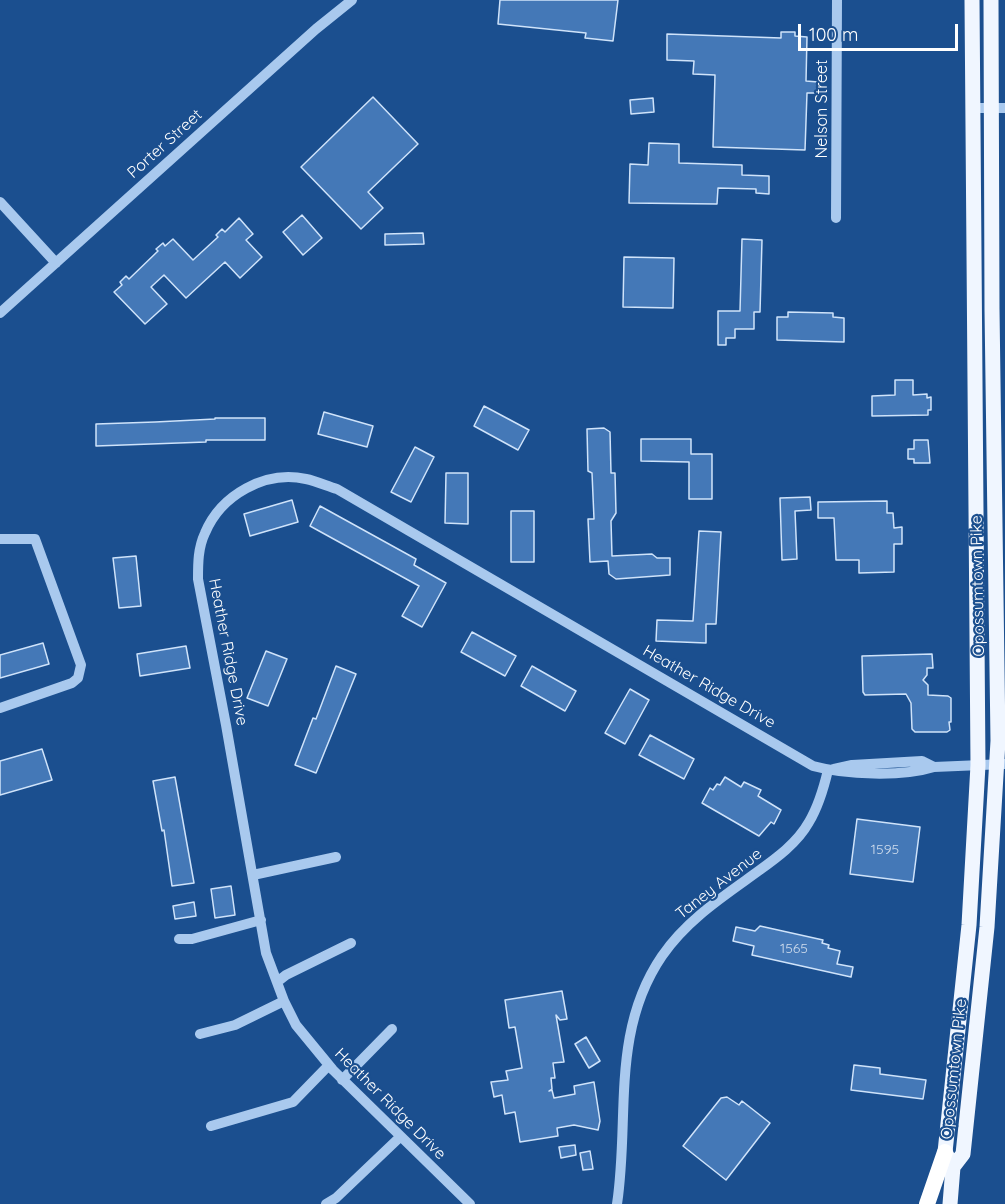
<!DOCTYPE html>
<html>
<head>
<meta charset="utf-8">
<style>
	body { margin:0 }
	#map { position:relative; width:1005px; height:1204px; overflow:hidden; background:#1b4f8f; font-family:Quicksand,sans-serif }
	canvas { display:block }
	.scale { position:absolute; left:798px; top:24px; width:160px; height:27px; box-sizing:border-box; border:3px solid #fff; border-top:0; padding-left:8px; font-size:18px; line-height:21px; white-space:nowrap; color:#fff; -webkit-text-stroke:4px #1b4f8f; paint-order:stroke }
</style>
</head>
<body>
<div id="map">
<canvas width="1005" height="1204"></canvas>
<div class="scale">100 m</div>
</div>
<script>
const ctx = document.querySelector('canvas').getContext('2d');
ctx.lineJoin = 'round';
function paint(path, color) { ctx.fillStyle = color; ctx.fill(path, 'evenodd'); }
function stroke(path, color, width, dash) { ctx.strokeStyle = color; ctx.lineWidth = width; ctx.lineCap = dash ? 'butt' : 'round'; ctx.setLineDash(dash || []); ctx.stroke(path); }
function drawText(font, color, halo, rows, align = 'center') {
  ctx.font = font + ' Quicksand,sans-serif'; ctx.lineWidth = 4.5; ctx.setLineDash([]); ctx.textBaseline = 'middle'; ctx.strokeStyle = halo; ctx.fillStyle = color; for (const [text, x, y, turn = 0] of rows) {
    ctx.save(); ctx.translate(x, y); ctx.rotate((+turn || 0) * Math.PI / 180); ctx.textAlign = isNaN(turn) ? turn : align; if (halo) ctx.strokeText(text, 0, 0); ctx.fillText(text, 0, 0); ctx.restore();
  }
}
const building = new Path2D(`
	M500,0H618L613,41L585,38L586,33L498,24Z
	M781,32H795V36L807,37L806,81L818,82V93H807L805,150L713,147L715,75L693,74L694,61L667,60V34L781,38Z
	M373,97L418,144L368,192L383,208L361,229L301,167Z
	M653,98L654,112L631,114L630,100Z
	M649,143L679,144V163L742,165V175L769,176V194L756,193V189L718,188L717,204L629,203L630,164L648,165Z
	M302,215L322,238L303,255L283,232Z
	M239,218L253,234L246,240L262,257L240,278L225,262L186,298L164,275L151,287L167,304L145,324L114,292L122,285L120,282L126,276L129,279L158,251L156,249L163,243L165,246L173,239L193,260L218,237L216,235L222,229L225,232Z
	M423,233L424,244L385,245V234Z
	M742,239L762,240L760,312H754V329H735V338H726V345H718V311H740Z
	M624,257L674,258L673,308L623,307Z
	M788,312L833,313V317L844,318V342L777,340V317H788Z
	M895,380H913V395L927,394V398L931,397V410H928V415L872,416V396L895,395Z
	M484,406L529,430L518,450L474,426Z
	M324,412L373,426L367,447L318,434Z
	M215,418H265V440H206V442L96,446V424L155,422L215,419Z
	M604,428L610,432L611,473H615L616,513L611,521L612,556L652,554L657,558H670V575L616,579L609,574L608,561L590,562L588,519H594L592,473L588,471L587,429Z
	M641,439H691V454H712V499H689V462L641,461Z
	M914,440H928L930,463H914V459H908V449H914Z
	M415,447L434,457L411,502L391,492Z
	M446,473H468V524L445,523Z
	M810,497L811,510L795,511L797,559L782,560L780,498Z
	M292,500L298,522L250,536L244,514Z
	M887,501V513H893L894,528L902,527V544H894V572L859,573V560H836L834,518H818V502Z
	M320,506L416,559L414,565L446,583L422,627L402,616L419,586L310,526Z
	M511,511H534V562H511Z
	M699,531L721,532L716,624H706V643L656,641L657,620L693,621Z
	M136,556L141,606L119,608L113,558Z
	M472,632L516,656L505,676L461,652Z
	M43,643L49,664L0,678V655Z
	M186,646L190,668L140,676L137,654Z
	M266,651L287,659L268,706L247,698Z
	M932,654L933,668H927V675L923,680L928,685V695L948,696L951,698V722H949L950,730L947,732H915L912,729L911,703L906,694L865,695L863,692L862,656Z
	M336,666L356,674L316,773L295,765L313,718L316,719Z
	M532,666L576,691L565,711L521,686Z
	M630,689L649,700L625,744L605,733Z
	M650,735L694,759L684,779L639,755Z
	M42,749L52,780L0,795V761Z
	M175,777L194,883L172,886L164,830L162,831L153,781Z
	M725,777L741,787L744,782L761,790L758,796L781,810L774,824L771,822L759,836L702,803L710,788L713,790L717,784L720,785Z
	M857,819L920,827L913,882L850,874Z
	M231,886L235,915L215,918L211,889Z
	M194,902L196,916L175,919L173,906Z
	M760,926L823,940L822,943L829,945L828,948L840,951L837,964L853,967L851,977L752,955L754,946L733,941L736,927L755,931Z
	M562,991L567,1019L560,1020L556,1015L564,1062L553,1063L555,1078H551L552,1089L549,1091L552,1090L554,1098L575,1094L574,1086L594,1082L600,1121L598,1130L574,1125L557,1128L558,1136L520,1142L515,1112L505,1114L502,1095L494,1097L491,1082L508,1080L506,1071L522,1068L515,1027L509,1028L505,1000Z
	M586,1037L600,1061L589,1068L575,1044Z
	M854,1065L880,1068V1074L926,1080L923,1099L851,1090Z
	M727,1097L739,1105L742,1101L770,1123L726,1180L683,1146L721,1098Z
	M575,1145L576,1155L561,1158L559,1147Z
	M590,1151L593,1169L583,1170L580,1153Z`);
const minor = new Path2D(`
	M974,108H1005
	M0,202L56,263
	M836,218L837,0
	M0,313L316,29L352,0
	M0,539H35L81,665L78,678L72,683L0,708
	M834,769L852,765L922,761L934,767
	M253,875L336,857
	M179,939H192L261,920
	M277,982L286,975L351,943
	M200,1034L235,1025L284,1001
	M342,1080L392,1029
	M211,1126L293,1102L329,1065
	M326,1204L336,1198L400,1137
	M470,1204L333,1070L296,1025L284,1001L266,953L226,725L198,579C198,563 198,548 205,533C221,495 265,470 306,479C316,481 327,486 337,489L813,766C846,775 902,777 934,767L1005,764
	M617,1204C630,1119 610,1032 662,956C684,924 715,902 746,880C769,863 795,847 809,822C818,807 824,787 828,770`);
const major = new Path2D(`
	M953,1167L963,1154L987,927L998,741L992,309L991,0
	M950,1204L953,1167L945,1152L969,925L978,765L972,0`);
const highway = new Path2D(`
	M927,1204L945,1152`);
const numberNames = [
	["1595",885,850],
	["1565",794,949]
];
const streetNames = [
	["Nelson Street",822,109,-90],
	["Porter Street",165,144,-42],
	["Opossumtown Pike",978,586,-91],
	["Heather Ridge Drive",228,652,79],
	["Heather Ridge Drive",709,687,30],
	["Taney Avenue",719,884,-38],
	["Opossumtown Pike",954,1069,-84],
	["Heather Ridge Drive",390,1104,45]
];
paint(building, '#4478b7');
stroke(building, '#cfe3fa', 1.5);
stroke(minor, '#a9c9ee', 10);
stroke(major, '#f0f6ff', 15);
stroke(highway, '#fff', 16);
drawText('14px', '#d0dded', null, numberNames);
drawText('16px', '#fff', '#1b4f8f', streetNames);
</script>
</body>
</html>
